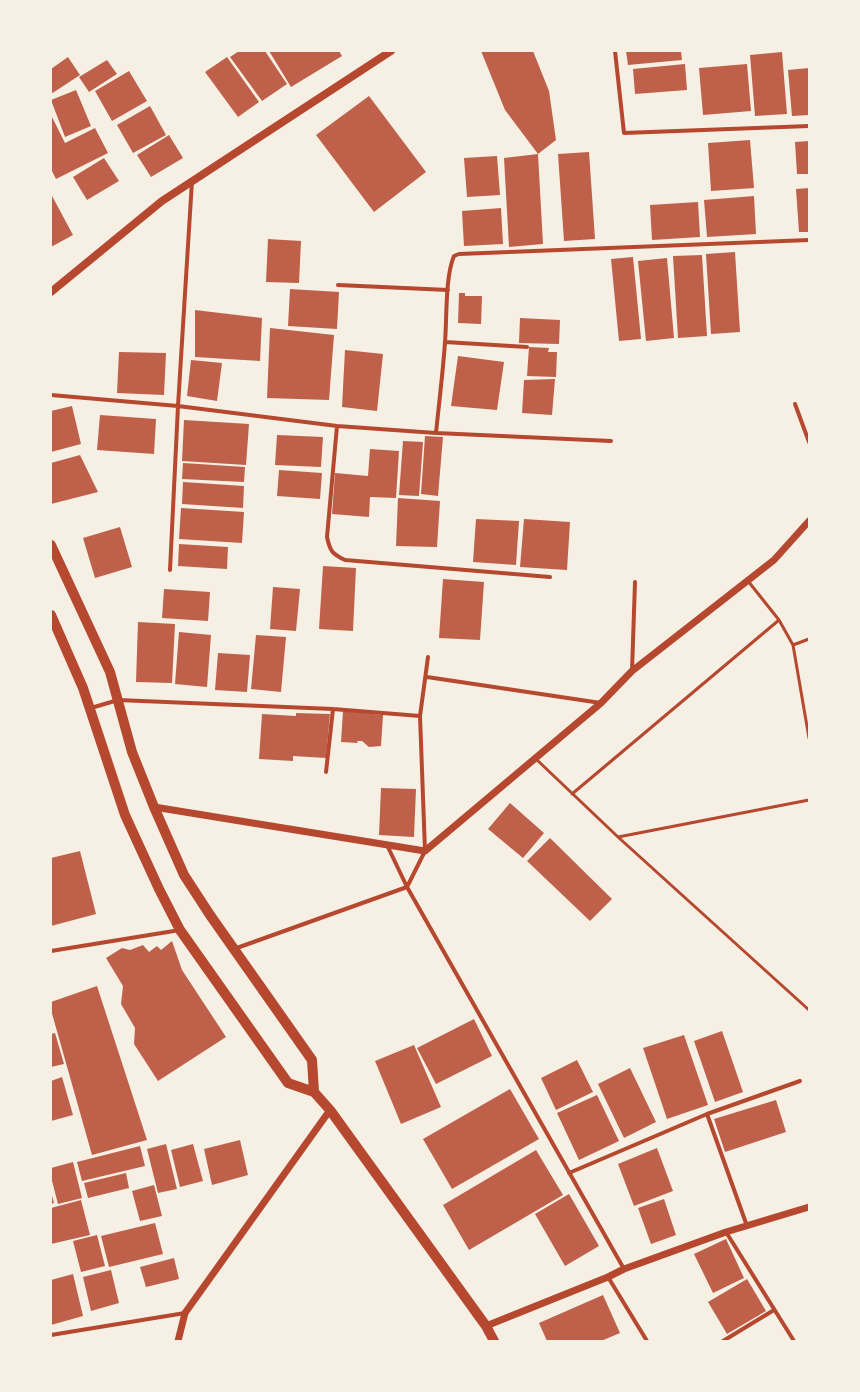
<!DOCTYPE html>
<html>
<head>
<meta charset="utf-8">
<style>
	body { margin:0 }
	#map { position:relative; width:860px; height:1392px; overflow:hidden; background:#f6efe4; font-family:"DejaVu Sans",sans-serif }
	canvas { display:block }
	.frame { position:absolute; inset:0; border:52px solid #f6efe4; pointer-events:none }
</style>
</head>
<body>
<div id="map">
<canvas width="860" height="1392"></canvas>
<div class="frame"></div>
</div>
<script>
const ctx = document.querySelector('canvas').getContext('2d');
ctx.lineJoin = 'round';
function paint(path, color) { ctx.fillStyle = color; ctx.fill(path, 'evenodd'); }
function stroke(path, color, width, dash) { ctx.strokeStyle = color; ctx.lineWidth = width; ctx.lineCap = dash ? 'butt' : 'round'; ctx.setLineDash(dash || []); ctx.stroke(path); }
const building = new Path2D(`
	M239,51H265L287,84L262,101L230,57Z
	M269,51H339L342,56L291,87Z
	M481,51H533L549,91L556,140L538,154L543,244L509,247L504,158L538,154L505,110Z
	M626,51H681L682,60L628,65Z
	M782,52L787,114L755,116L750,55Z
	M68,57L80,75L51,94V69Z
	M227,57L259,102L238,117L205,72Z
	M107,60L117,74L89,92L79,77Z
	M685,64L687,90L635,94L633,69Z
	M747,64L751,111L703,115L699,68Z
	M809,68V115L792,116L788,70Z
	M129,71L147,101L112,121L95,91Z
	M76,90L91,126L65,137L51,100Z
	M369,96L426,172L374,212L316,135Z
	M150,106L166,135L133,153L117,125Z
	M51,115L65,143L95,128L108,153L56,179L51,169Z
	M169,135L183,158L151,177L137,155Z
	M750,140L754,188L711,191L708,143Z
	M809,141V174H797L795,142Z
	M589,152L595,239L564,241L558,154Z
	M497,156L500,195L467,197L464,158Z
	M104,158L119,181L87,200L73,177Z
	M809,188V232H799L796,189Z
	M51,194L73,235L51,247Z
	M754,196L756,234L707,237L704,200Z
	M698,202L700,237L652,240L650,205Z
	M501,208L503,244L464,246L462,211Z
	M268,239L301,241L299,283L266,282Z
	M735,252L740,332L711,334L706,254Z
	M702,255L707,336L678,338L673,256Z
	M633,257L641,339L619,341L611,259Z
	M667,258L674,338L646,341L638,261Z
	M290,289L339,292L337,329L288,326Z
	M459,293H465V296H482L481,324L458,323Z
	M195,310L262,318L260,361L195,357Z
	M520,318L560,320L559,344L519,343Z
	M270,328L334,335L329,400L267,398Z
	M529,347L549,348L548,352H557L556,377L527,376Z
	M345,350L383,354L377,411L342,407Z
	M119,352L166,353L164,395L117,393Z
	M458,356L504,362L497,410L451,406Z
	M191,360L222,363L217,401L187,396Z
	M555,379L552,415L522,413L524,380Z
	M72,406L81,444L51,452V411Z
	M100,415L156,419L154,454L97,450Z
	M184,420L249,424L246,465L182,461Z
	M277,435L323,437L321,467L275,465Z
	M425,436L443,437L438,496L421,494Z
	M403,441L423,442L419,496L399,495Z
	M370,449L399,451L396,498L370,497L369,517L332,514L335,473L368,476Z
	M80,455L98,492L51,504V463Z
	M183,463L245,467L244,482L182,479Z
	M279,470L322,473L320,499L277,496Z
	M183,482L244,486L243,508L182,504Z
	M398,498L440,501L437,547L396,546Z
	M181,508L244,512L242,543L179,539Z
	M476,519L519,521L516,565L473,562Z
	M524,519L570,522L567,570L520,567Z
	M120,527L132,567L95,578L83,538Z
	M179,544L228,547L227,569L178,566Z
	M323,566L356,568L353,631L319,629Z
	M443,579L484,582L480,640L439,638Z
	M273,587L300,589L296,631L270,629Z
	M164,589L210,592L208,621L162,618Z
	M138,622L175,624L172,683L136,682Z
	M179,632L211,635L207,687L175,684Z
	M256,635L286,637L281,692L251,689Z
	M218,653L250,655L247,692L215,690Z
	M343,711L383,715L381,746L369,747L362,741H357L358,743L341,742Z
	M296,713L330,714L326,758L293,756V761L259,759L262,714L296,716Z
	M381,788L416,789L414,837L379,835Z
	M510,803L544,833L523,858L488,829Z
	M550,838L612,899L590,921L527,861Z
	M80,851L96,914L51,926V858Z
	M172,941L182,970L226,1037L158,1081L134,1044L135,1028L121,1004L123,986L106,958L122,948L130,950L143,945L149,952L157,946L161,950Z
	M97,986L147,1140L92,1155L51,1010V1002Z
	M474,1019L492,1056L436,1084L417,1048Z
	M722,1031L743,1092L715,1102L694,1041Z
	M55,1033L64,1064L51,1067V1034Z
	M684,1035L708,1105L667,1119L643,1048Z
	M414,1045L441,1107L401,1124L375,1061Z
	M577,1060L593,1092L556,1110L541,1078Z
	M630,1068L656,1122L624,1138L598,1084Z
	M62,1077L73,1115L51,1121V1081Z
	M510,1089L539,1139L452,1189L423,1139Z
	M597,1095L619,1141L579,1160L557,1113Z
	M776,1100L786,1132L725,1152L714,1119Z
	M240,1140L248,1175L212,1185L204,1149Z
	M166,1144L177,1189L158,1193L147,1149Z
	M193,1144L203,1181L180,1187L171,1150Z
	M140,1146L145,1166L82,1181L77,1162Z
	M657,1148L673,1191L634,1206L618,1164Z
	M536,1150L563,1195L469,1250L443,1205Z
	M73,1162L82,1198L58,1204L51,1177V1168Z
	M126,1173L129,1188L88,1198L84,1183Z
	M154,1185L162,1216L140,1221L132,1191Z
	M51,1192L54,1203L51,1204Z
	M569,1194L599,1246L565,1266L535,1214Z
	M664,1199L676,1235L651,1244L638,1208Z
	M81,1200L90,1235L51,1244V1208Z
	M155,1223L163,1254L109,1267L101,1236Z
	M97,1235L105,1266L81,1272L73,1241Z
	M726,1239L744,1278L713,1293L694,1254Z
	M174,1258L179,1279L146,1287L140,1267Z
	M111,1270L119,1303L91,1311L83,1277Z
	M73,1274L83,1316L51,1325V1280Z
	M747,1279L766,1311L727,1334L708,1302Z
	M603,1295L620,1333L601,1341H547L539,1323Z`);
const service = new Path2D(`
	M748,581L779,620L793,645L809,738
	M793,645L809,639
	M536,759L618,837L809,1010
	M572,794L779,620
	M618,837L809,800`);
const minor = new Path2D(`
	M615,51L624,133L809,126
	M338,285L448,290
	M445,342L527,347
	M51,395L178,406L337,426L436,433L611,441
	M795,404L809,442
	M337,426L327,537C330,551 332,554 345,560L550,577
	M436,433C439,403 443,372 445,342C447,318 445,277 454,256L459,254L809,240
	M170,570L178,406L192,181
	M632,671L635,582
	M427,677L601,703
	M91,708L118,700L333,709L420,716
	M326,772L333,709
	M387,845L407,887L624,1269
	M234,949L407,887L425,851L420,716L428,657
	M51,951L180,930
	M707,1114L747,1226
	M569,1173L707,1114L800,1081
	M726,1232L794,1341
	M608,1277L647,1341
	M51,1335L185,1313
	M723,1341L774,1310`);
const tertiary = new Path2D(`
	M154,807L425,851L601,703L632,671L774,560L809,521
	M486,1326L608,1277L624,1269L726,1232L809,1207
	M178,1341L185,1313L330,1110`);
const secondary = new Path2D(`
	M51,292L162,201L391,51`);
const primary = new Path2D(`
	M51,545L110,672L132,752L154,807L184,875L210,915L312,1060L314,1092
	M51,615L83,688L125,815L159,889L180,930L288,1083L314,1092L330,1110L486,1326L494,1341`);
paint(building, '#bf614a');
stroke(service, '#b5482f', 3);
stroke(minor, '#b5482f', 4);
stroke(tertiary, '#b5482f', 7);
stroke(secondary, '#b5482f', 8);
stroke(primary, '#b5482f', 10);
</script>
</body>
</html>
